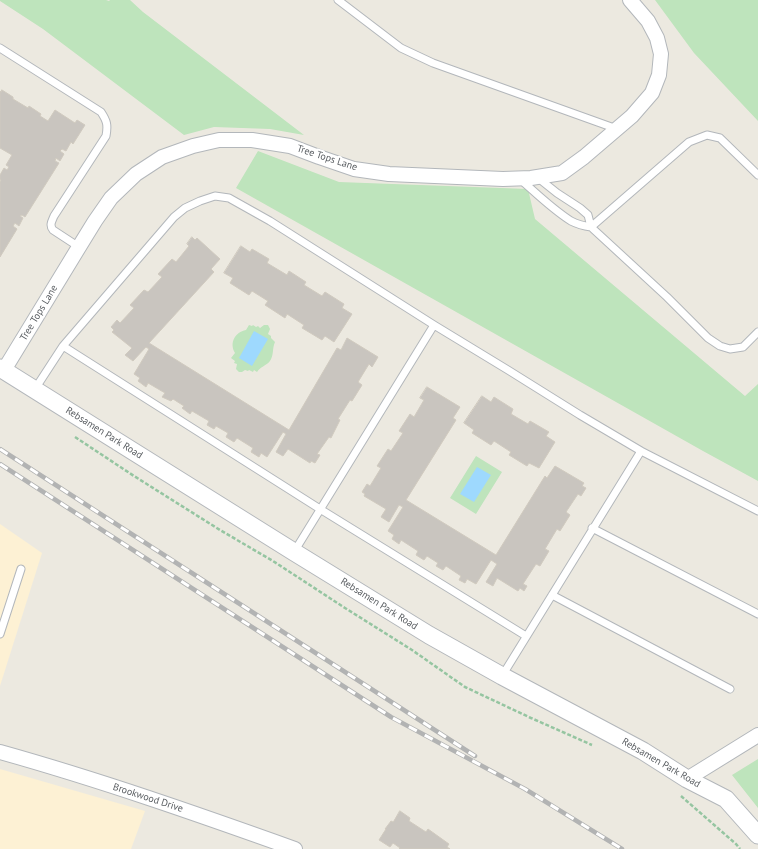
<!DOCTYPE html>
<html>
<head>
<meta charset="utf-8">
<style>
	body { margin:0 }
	canvas { display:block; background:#ece9e0 }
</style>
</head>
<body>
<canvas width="758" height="849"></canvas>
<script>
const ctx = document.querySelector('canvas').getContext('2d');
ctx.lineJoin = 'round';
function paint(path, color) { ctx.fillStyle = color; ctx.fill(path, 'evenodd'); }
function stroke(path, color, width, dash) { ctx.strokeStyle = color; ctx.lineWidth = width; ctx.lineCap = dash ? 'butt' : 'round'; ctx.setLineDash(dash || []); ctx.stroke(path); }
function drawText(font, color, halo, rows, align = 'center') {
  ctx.font = font + ' "PT Sans",sans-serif'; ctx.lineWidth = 4; ctx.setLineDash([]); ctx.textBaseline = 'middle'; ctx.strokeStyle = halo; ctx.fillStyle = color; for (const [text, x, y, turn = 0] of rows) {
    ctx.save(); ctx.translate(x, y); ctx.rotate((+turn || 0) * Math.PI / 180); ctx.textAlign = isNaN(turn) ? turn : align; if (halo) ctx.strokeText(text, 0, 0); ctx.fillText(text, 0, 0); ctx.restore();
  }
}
const commercial = new Path2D(`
	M0,524L42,553L0,686Z
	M0,769L145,811L131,849H0Z`);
const green = new Path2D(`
	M0,0H106L109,1L110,0H130L143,12L304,135L270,129L214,127L184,135L43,29L0,1Z
	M655,0H758V121L694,53Z
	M258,151L339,182L528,189L535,219L745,396L758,384V481L703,451L236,188Z
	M249,325L252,326L253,325L256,327L258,326L260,328L264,325H268L270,329L268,334L271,336V338L275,342C272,349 274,355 270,361C266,366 261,366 257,372L254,370L253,372L249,370L248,371L245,370L242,372H239L236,369L237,364L234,363L235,361L231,358L235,353C229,343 235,332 246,330Z
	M476,456L502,472L476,514L450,498Z
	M758,759V808L732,775Z`);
const water = new Path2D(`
	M254,331L268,339L252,366L239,358Z
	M477,467L491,475L474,502L460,494Z`);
const building = new Path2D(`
	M2,90L13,97V99L28,108L29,106L41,114L40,116L48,121L55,110L75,123L77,120L85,125L73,144L71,142L66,151L62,149L60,151L64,154L60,161L56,158L55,161L59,163L25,217L22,215L20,216L23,218L19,226L15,223L13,226L17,229L0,257V182L1,180L0,179V175L4,168L7,170L9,167L6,165L12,155L0,148V91L1,92Z
	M192,237L195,240L197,238L220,259L211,269L214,272L149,343L289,430L337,348L341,350L347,338L378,357L372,367L369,364L358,382L362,385L352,401L350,400L338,419L340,420L331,438L329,437L317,454L320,455L315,463L311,461L310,463L288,449L283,456L276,452L286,434L283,432L267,457L261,453L259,457L251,452L253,448L237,438L234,442L226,437L228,433L216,426L214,429L207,425L209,421L192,411L190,414L182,408L184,406L173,399L171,401L162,397L165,393L148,383L146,387L138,381L140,378L134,374L149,349L146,347L133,361L125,355L132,348L112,332L114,330L111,327L117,320L120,323L134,308L130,305L144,290L148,292L162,277L158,274L172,259L176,262L189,246L187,244Z
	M241,246L250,252L252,249L269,259L267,263L287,275L289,271L306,282L304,285L322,296L325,292L344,304L342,308L352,314L334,342L325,336L322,340L302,328L304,325L287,314L285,318L265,305L268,301L252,291L249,295L230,283L233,278L224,273Z
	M427,387L460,407L453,418L456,420L406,500L496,555L545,476L547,478L555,466L584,483L582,486L586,488L581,496L578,494L566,512L570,515L560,531L557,529L545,549L549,551L540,566L536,564L523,584L527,586L524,591L520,588L518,591L497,578L493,586L486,582L497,564L491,560L476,584L467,579L465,583L459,580L461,576L446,566L443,570L436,566L438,563L427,556L424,560L416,555L418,551L401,540L399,544L392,539L394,535L388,531L403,507L399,505L389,522L381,517L386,509L364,496L365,494L362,492L367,484L370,486L381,468L377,466L388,449L391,451L403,433L399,431L410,414L414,417L424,400L420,398Z
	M482,396L491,402L494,397L513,409L511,414L528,424L530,421L549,432L546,436L555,442L539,468L529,463L527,466L509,455L511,452L494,441L491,445L472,433L474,430L464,423Z
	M400,811L410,818L409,821L426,832L428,829L449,844L447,847L450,849H399L400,848L393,843L390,847L379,840L386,829H385L391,821L393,822Z`);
const path = new Path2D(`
	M75,437L134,476L220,530L273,561L345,608L412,650L465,687L531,718L592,745
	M681,796L736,844L740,849`);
const service = new Path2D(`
	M338,0L401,48L433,63L617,129
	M0,48L101,112C107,121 108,125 106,136L54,216C52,221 49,225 53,230L79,247
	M758,175L720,138L707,135L689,142L591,227L667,297L708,338L720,346L730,349L743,347L758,332
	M520,179C536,193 552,209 571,221C577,224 584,226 591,227L588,215L580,208L557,193L537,177
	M63,346L320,509L526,636
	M35,389L63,346L174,217L185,208L200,201L215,196L229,198L270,221L434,325L508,370L580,415L641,451L502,676
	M641,451L758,511
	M592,528L758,614
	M294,552L434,325
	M552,595L730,689
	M0,634L21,569`);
const minor = new Path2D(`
	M4,370L79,247L95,221L111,198L136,174L162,157L193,146L219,140H252L290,146L319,157L354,169L389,174L503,179L531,178L562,173L584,157L632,116L652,93L659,75L661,54L657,38L648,21L630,0
	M0,752C100,780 197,814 295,849
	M687,779L758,735`);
const tertiary = new Path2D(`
	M0,368L294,552L429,635L502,676L643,751L687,779L726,799L758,835`);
const rail = new Path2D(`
	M0,449L475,756
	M0,464L391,717L525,789L622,849`);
const streetNames = [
	["Tree Tops Lane",327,158,18],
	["Tree Tops Lane",39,313,-59],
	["Rebsamen Park Road",104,433,32],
	["Rebsamen Park Road",379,604,32],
	["Rebsamen Park Road",661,763,30],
	["Brookwood Drive",148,798,18]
];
paint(commercial, '#fdf1d4');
paint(green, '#bee4bc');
paint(water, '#9ed9fe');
paint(building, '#c9c5bf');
stroke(building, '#d0cabf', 1);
stroke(service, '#b3b7bb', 9);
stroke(minor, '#b3b7bb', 16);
stroke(tertiary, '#b3b7bb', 19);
stroke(path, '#95c5a1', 2.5, [4, 2]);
stroke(service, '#fff', 7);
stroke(minor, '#fff', 14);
stroke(tertiary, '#fff', 17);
stroke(rail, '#b2b3b3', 4.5);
stroke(rail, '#fff', 3, [9]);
drawText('10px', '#595d61', '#fff', streetNames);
</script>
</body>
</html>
